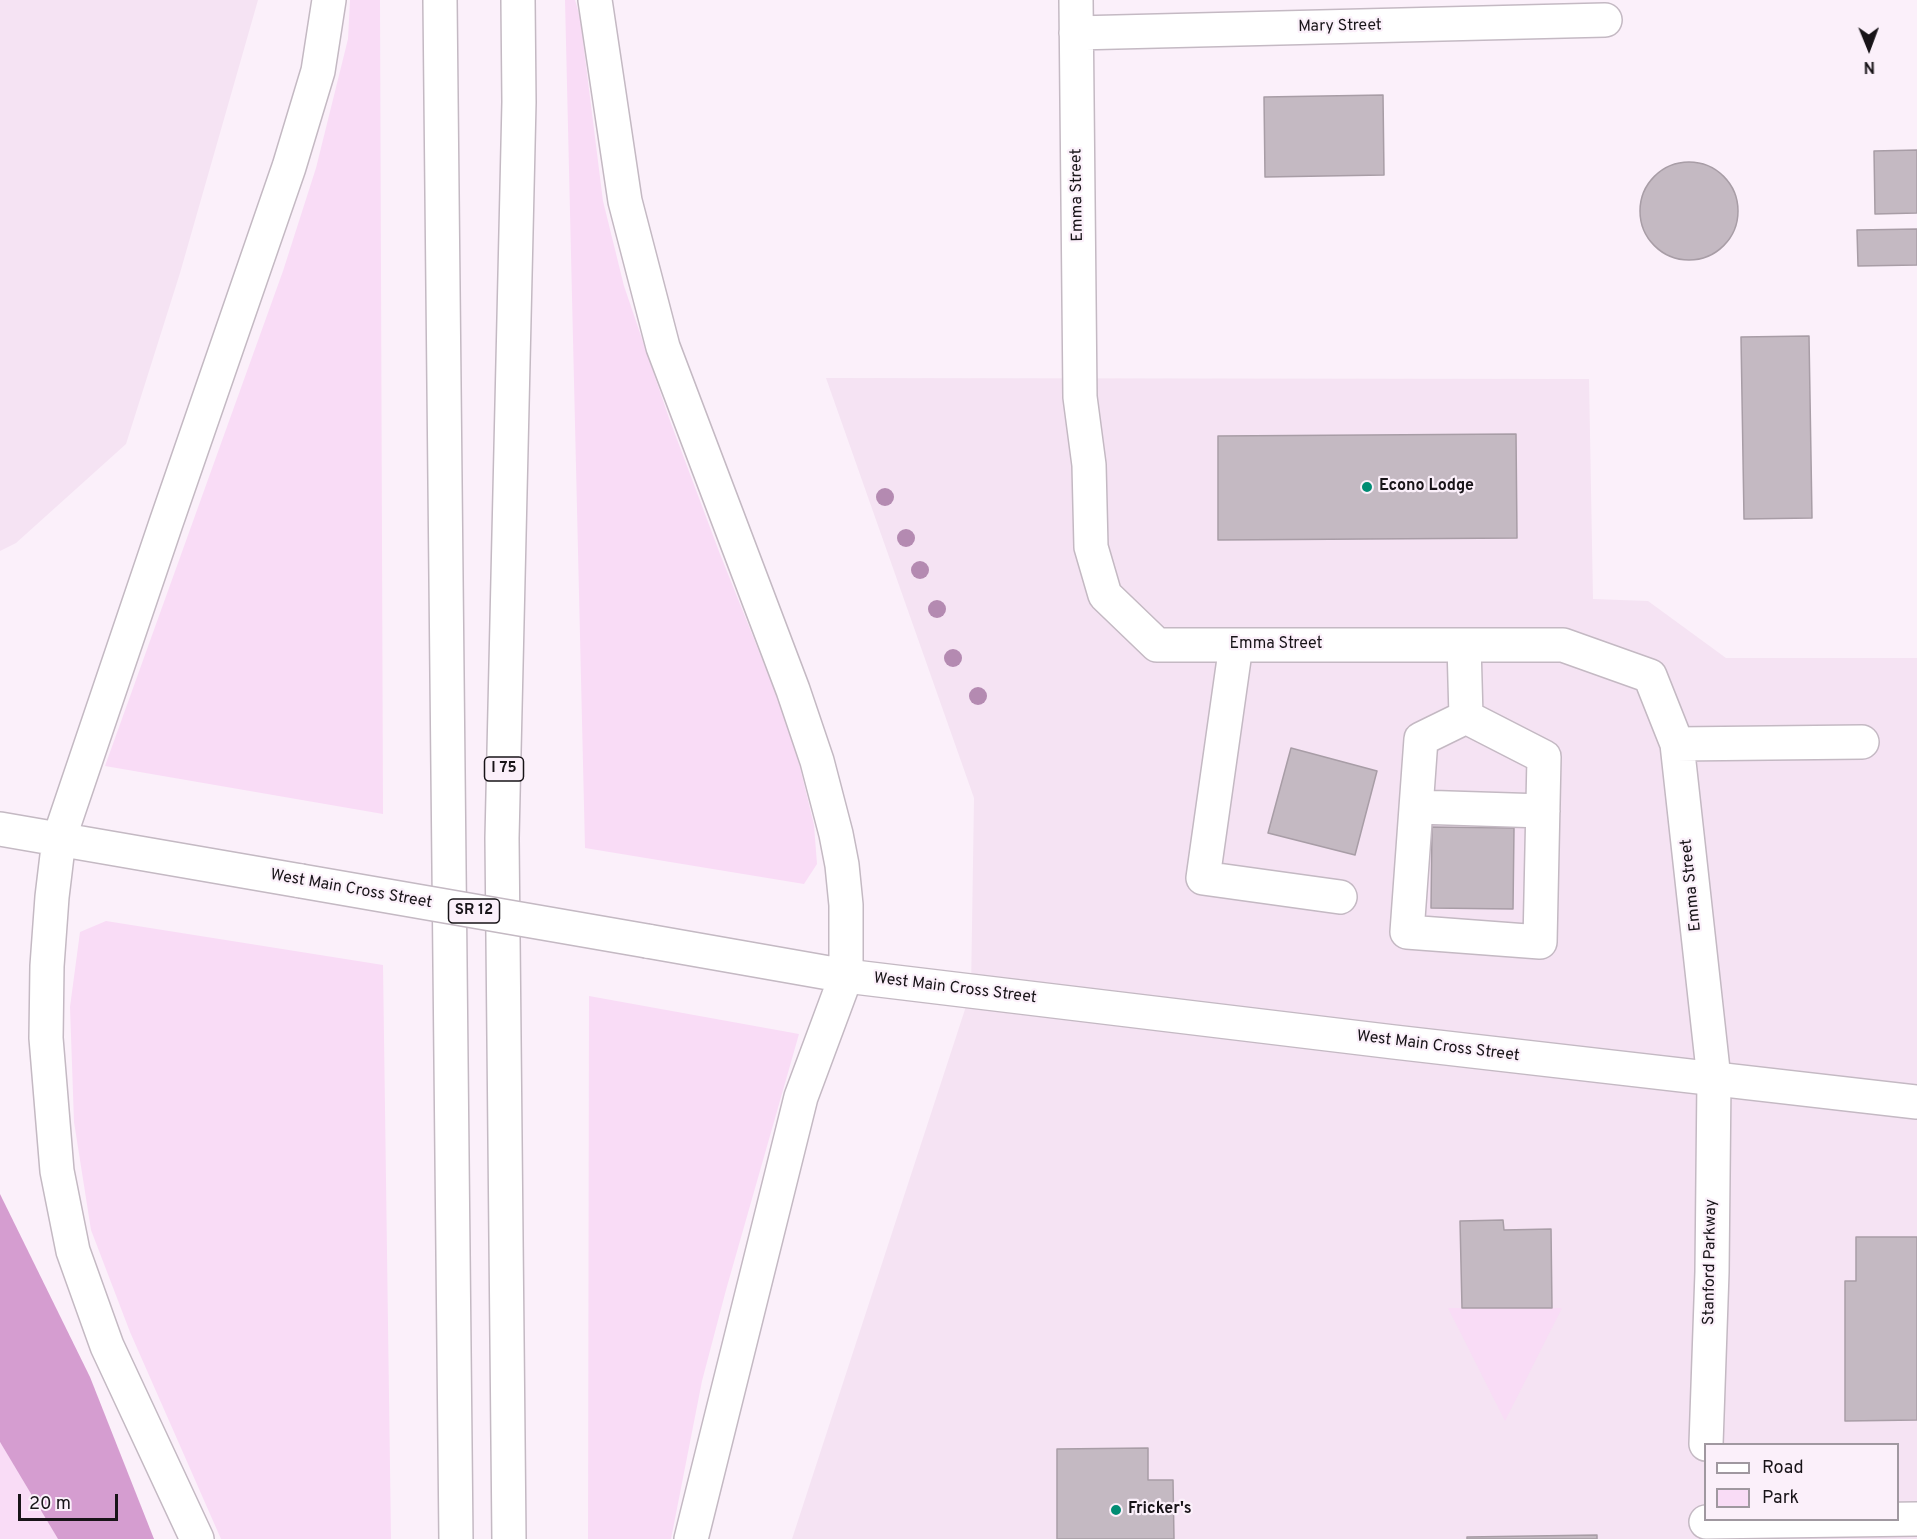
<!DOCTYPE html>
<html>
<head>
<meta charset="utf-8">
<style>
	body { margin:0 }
	#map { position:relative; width:1917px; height:1539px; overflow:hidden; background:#fbf0fa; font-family:Overpass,sans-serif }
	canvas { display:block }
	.legend { position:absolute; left:1704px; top:1443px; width:195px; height:78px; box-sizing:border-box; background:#fbf0fa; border:2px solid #a098a0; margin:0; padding:8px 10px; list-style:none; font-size:18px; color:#181418 }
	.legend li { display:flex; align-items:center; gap:12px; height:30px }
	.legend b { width:30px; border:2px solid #a098a0 }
	.north { position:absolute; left:1839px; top:18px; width:60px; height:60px; -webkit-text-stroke:4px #fbf0fa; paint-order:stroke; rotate:179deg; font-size:16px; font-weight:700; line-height:24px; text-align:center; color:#181418 }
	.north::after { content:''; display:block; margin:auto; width:21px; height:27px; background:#181418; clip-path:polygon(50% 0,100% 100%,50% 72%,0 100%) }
	.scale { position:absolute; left:18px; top:1494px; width:100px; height:27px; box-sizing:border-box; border:3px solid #181418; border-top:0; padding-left:8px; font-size:18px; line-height:21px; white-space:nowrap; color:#181418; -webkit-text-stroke:4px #fbf0fa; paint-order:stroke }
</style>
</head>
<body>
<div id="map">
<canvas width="1917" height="1539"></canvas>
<ul class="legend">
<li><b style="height:8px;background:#fff"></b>Road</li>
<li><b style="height:16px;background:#f9dcf6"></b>Park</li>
</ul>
<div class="north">N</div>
<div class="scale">20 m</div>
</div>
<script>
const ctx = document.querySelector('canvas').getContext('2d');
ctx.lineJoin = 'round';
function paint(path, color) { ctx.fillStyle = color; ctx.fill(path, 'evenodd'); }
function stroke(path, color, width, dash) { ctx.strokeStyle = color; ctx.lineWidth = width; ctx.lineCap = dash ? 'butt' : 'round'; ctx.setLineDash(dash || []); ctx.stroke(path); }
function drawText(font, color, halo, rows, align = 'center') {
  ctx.font = font + ' Overpass,sans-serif'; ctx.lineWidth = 4.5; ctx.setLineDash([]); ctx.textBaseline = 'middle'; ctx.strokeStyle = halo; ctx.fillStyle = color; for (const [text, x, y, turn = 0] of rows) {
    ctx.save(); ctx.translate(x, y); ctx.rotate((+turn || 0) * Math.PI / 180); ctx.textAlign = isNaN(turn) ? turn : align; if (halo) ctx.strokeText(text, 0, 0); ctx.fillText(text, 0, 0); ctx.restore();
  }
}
const built = new Path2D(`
	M0,0H258L180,273L126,444L16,543L0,551Z
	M826,378L1589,379L1593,599L1648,601L1726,658H1917V1539H792L971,991L974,798ZM1706,1444H1898V1520H1706Z`);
const green = new Path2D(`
	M350,0H380L383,814L105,766L283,271L316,168L348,39Z
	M565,0H575L580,17L603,201L624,286L669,418L720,554L792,734L814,825L817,864L804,884L585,848Z
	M106,921L383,965L391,1539H221L130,1332L91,1230L74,1122L70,1007L80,932Z
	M589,996L799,1034L726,1290L702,1381L671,1539H588Z
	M1448,1308H1562L1505,1421Z
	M0,1442L58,1539H0Z`);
const forest = new Path2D(`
	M0,1194L90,1377L154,1539H58L0,1442Z`);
const building = new Path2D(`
	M1383,95L1384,175L1265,177L1264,97Z
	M1917,150V213L1875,214L1874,151Z
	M1640 211a49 49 0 1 1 98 0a49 49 0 1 1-98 0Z
	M1917,229V265L1858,266L1857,230Z
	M1809,336L1812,518L1744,519L1741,337Z
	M1516,434L1517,538L1218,540V436Z
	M1291,748L1377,771L1355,855L1268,833Z
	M1432,827L1514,828L1513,909L1431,908Z
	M1503,1220L1504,1230L1551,1229L1552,1308H1462L1460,1221Z
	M1856,1237H1917V1420L1845,1421V1281H1856Z
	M1148,1448V1480H1173L1174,1539H1057V1449Z
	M1597,1535V1539H1467V1537Z`);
const minor = new Path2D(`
	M1076,0L1080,397L1089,465L1091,547L1105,595L1157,645H1563L1650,676L1677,744L1714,1079L1712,1272L1706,1444
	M1076,33L1605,20
	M1236,645L1203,878L1340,897
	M1464,645L1466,717
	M1466,717L1544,757L1540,942L1407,932L1421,739Z
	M1677,744L1862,742
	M1417,807L1543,811
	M1706,1522L1917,1519`);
const major = new Path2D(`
	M846,976L1394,1042L1917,1102`);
const highway = new Path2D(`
	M440,0L456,1539
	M595,0L625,201L663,347L793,690L817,761L836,834L842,865L846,905V976L801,1097L691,1539
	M0,829L301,881
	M647,941L846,976
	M197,1539L107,1346L73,1251L57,1171L46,1038L47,966L52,897L59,839L166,523L289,167L318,71L329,0
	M509,1539L502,838L519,102L518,0`);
const highwayBridge = new Path2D(`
	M301,881L647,941`);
const trees = [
	[885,497],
	[906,538],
	[920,570],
	[937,609],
	[953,658],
	[978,696]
];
const markers = [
	[1367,487,6,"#008c73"],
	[1116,1510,6,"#008c73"]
];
const shields = [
	[504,769,39],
	[474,911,51]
];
const shieldNames = [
	["I 75",504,769],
	["SR 12",474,911]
];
const streetNames = [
	["Mary Street",1340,27,-1],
	["Emma Street",1078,195,-91],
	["Emma Street",1276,645],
	["Emma Street",1692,885,-96],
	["West Main Cross Street",351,890,10],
	["West Main Cross Street",955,989,7],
	["West Main Cross Street",1438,1047,7],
	["Stanford Parkway",1711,1262,-89]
];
const poiNames = [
	["Econo Lodge",1379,487],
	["Fricker's",1128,1510]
];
paint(built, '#f5e3f3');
paint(green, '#f9dcf6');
paint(forest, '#d59dd0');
paint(building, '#c4b9c2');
stroke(building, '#a89da6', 1.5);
stroke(minor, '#c4b9c3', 36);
stroke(major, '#c4b9c3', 36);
stroke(highway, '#c4b9c3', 36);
stroke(minor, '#fff', 33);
stroke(major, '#fff', 33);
stroke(highway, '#fff', 33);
stroke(highwayBridge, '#c4b9c3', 36, []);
stroke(highwayBridge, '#fff', 33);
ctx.fillStyle = '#b48ab1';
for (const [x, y] of trees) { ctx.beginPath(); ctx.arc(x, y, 9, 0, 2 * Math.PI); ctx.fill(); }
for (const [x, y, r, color] of markers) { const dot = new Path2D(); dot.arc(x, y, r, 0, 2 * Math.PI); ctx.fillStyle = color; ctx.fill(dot); stroke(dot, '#fbf0fa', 2); }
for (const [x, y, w] of shields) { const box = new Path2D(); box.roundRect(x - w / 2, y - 12, w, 24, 4.5); ctx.fillStyle = '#fbf0fa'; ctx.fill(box); stroke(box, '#181418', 1.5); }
drawText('bold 15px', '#181418', null, shieldNames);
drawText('16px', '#181418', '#fbf0fa', streetNames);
drawText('bold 16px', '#181418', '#fbf0fa', poiNames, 'left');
</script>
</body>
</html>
